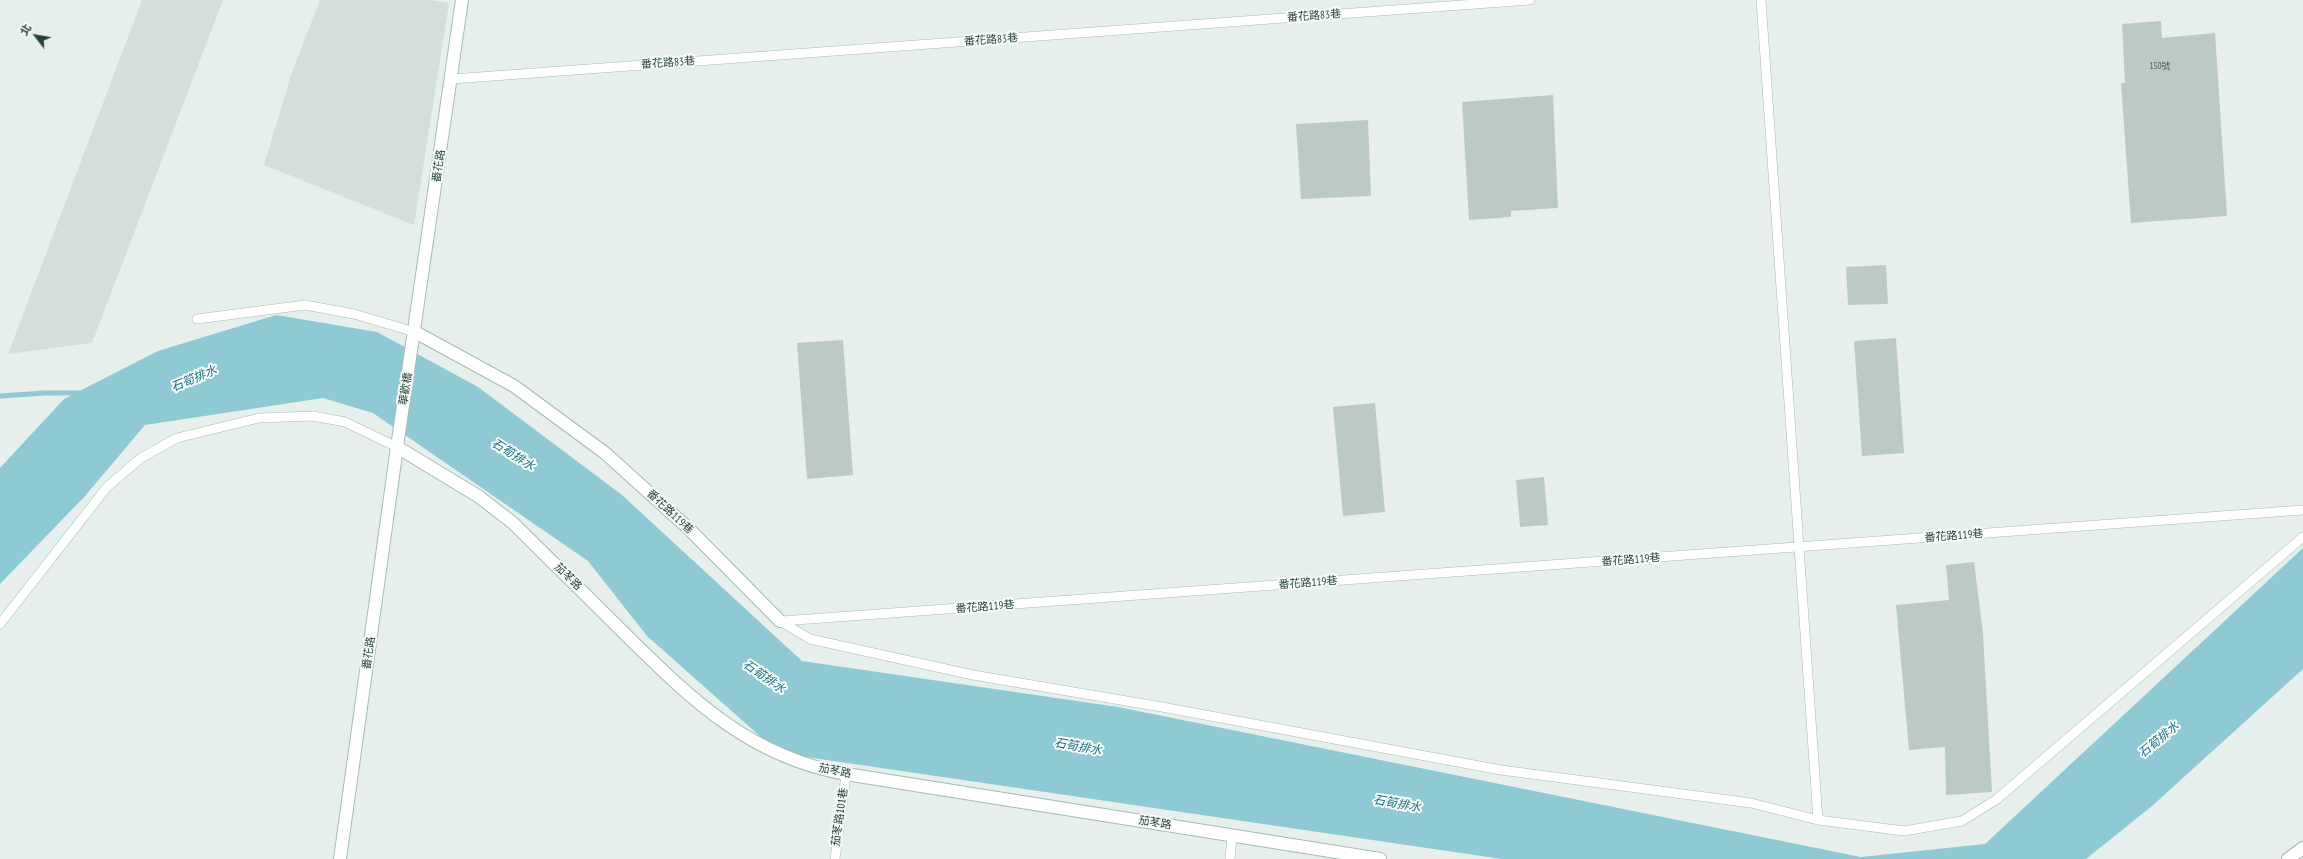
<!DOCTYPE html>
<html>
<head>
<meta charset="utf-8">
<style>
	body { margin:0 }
	#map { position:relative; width:2303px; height:859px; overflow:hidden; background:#e6efeb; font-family:"PT Sans Narrow","Noto Sans TC",sans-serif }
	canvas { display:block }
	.north { position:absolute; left:16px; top:16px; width:40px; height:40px; -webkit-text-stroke:3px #f7fbf9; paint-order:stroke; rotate:301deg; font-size:11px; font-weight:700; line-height:16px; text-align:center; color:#24423a }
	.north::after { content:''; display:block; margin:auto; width:14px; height:18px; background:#24423a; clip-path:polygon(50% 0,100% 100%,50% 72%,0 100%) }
</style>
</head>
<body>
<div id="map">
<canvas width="2303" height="859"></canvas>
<div class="north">北</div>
</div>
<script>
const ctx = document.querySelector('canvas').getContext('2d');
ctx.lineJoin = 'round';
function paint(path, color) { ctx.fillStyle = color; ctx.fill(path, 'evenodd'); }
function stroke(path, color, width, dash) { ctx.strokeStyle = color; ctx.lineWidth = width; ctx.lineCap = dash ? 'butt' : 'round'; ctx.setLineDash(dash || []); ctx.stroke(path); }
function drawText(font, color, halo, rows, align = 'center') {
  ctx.font = font + ' "PT Sans Narrow","Noto Sans TC",sans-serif'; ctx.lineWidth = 4; ctx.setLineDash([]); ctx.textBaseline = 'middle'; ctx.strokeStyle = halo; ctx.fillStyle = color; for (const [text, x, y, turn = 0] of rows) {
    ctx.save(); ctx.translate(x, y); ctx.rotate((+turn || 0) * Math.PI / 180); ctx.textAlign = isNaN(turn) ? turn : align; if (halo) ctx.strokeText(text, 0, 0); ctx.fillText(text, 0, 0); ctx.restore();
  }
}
const built = new Path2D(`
	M142,0H223L92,343L8,354Z
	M320,0H430L449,3L414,225L264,165L292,72Z`);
const water = new Path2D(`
	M276,315L377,332L478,387L622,495L802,661L1118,707L1861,857L1985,844L2303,548V669L2152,806L2086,859H1502L779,753L647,636L588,561L373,413L323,398L145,425L85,496L0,584V468L64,399L158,351Z`);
const stream = new Path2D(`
	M0,396L45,393H82`);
const building = new Path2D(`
	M2161,21L2162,38L2215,33L2227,216L2131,223L2121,83H2125L2122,24Z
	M1553,95L1558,208L1511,211V217L1469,220L1462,102Z
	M1368,120L1371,196L1301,199L1296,124Z
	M1886,265L1888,304L1848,305L1846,267Z
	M1896,338L1904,453L1862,456L1854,341Z
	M843,340L853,475L807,479L797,343Z
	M1375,403L1385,512L1343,516L1333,407Z
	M1544,477L1548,525L1520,527L1516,480Z
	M1974,562L1983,633L1992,792L1946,795L1945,747L1909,750L1896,605L1949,600L1946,565Z`);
const lane = new Path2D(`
	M1761,0L1818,820
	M452,79L1530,0
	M197,319L305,305L354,314L415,332
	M780,621L810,639L973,675L1162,707L1501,770L1751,803L1818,820L1904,831L1962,821L1997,799L2303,537
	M782,621L2303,510
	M0,624L107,487L141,458L177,438L259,418L313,416L345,422L397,447
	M835,859L846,774
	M1230,859L1232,835`);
const street = new Path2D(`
	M415,332L514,386L605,453L688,528L780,621
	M2288,859L2303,848`);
const secondary = new Path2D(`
	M397,447L478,496L513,523C549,559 585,594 621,630C689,697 748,757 846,774L1380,859
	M340,859L397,447L462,0`);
const numberNames = [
	["150號",2160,66]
];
const streetNames = [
	["番花路83巷",1314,16,-4],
	["番花路83巷",991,40,-4],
	["番花路83巷",668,63,-4],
	["番花路",439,166,-82],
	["華歡橋",406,389,-81],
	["番花路119巷",670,512,43],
	["番花路119巷",1954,536,-4],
	["番花路119巷",1631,560,-4],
	["茄苳路",568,577,45],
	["番花路119巷",1308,583,-4],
	["番花路119巷",985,607,-4],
	["番花路",369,653,-82],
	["茄苳路",835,771,11],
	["茄苳路101巷",840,817,-82],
	["茄苳路",1155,823,9]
];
const waterNames = [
	["石筍排水",194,379,-23],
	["石筍排水",513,455,32],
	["石筍排水",764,677,35],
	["石筍排水",2159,740,-40],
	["石筍排水",1078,747,10],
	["石筍排水",1397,804,10]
];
paint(built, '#d4dfda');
paint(water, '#8ec9d4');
stroke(stream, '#8ec9d4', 5);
paint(building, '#bbcac4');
stroke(lane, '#a8b8b2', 10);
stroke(street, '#a8b8b2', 14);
stroke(secondary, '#a4bbb3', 14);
stroke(lane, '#fff', 9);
stroke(street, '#fff', 12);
stroke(secondary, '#fff', 12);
drawText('9px', '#4a645c', null, numberNames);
drawText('11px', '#24423a', '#f7fbf9', streetNames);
drawText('italic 12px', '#1c6f80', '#f7fbf9', waterNames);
</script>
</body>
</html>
